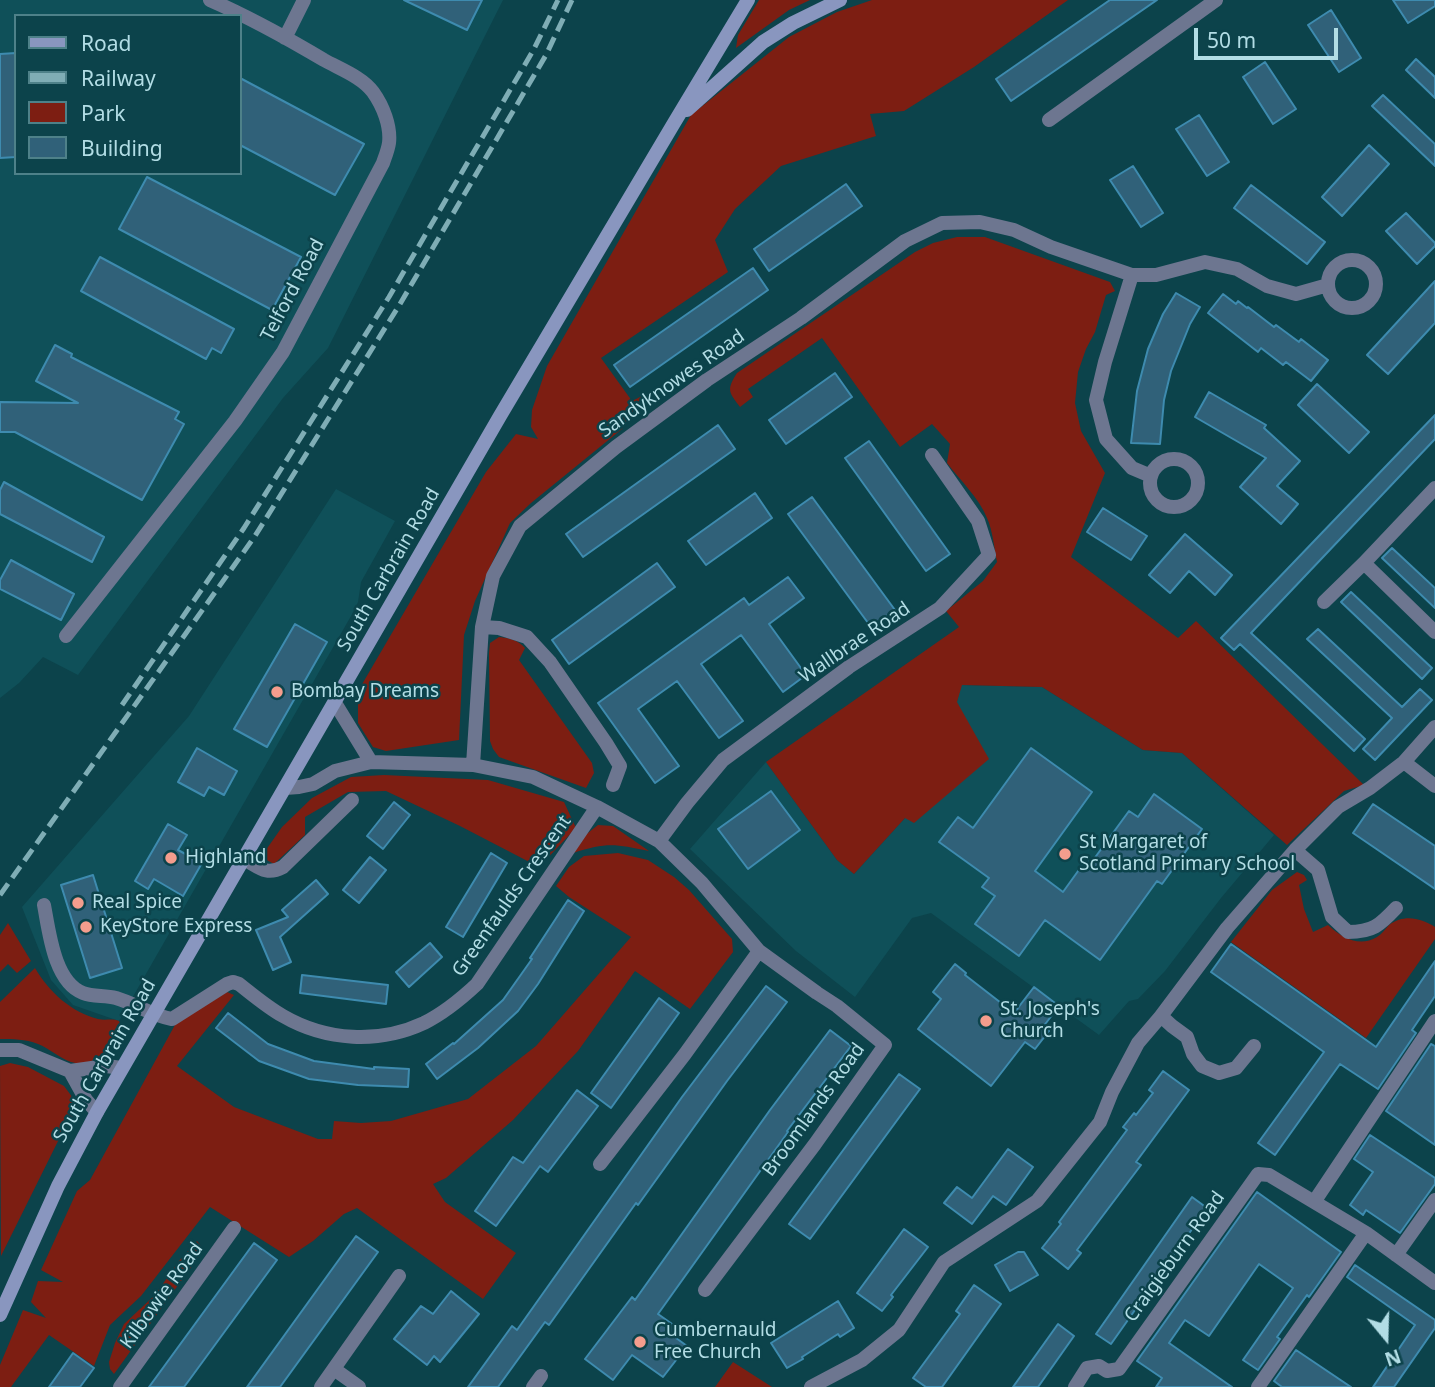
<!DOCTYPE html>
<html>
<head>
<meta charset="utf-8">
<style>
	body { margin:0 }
	#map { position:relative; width:1435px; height:1387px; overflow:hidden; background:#0c434b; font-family:"Noto Sans",sans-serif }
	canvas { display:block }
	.legend { position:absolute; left:14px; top:14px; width:228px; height:161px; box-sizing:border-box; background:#0c434b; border:2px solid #4e8189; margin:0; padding:9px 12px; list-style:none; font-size:21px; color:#b2dde5 }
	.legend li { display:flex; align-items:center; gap:14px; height:35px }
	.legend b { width:35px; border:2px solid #4e8189 }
	.north { position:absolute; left:1351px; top:1303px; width:70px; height:70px; -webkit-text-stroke:5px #0c434b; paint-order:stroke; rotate:161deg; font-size:19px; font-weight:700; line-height:28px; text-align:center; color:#b2dde5 }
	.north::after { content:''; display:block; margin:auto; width:24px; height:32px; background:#b2dde5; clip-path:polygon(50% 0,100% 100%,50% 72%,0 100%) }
	.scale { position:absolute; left:1194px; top:28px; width:144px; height:32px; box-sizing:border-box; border:4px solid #b2dde5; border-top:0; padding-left:9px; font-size:21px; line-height:24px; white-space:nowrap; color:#b2dde5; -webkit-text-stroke:5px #0c434b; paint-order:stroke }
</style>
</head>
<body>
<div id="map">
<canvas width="1435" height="1387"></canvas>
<ul class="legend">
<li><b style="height:9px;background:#8996bf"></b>Road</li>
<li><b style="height:9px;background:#7fadb5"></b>Railway</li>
<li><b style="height:19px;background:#7d1e12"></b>Park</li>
<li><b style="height:19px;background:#306179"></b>Building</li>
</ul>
<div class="north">N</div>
<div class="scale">50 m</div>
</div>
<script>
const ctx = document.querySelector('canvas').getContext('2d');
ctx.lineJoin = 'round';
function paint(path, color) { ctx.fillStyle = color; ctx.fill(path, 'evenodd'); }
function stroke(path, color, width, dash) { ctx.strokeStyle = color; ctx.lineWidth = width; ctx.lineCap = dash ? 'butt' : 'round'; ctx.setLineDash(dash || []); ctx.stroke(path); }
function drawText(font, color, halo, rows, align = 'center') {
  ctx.font = font + ' "Noto Sans",sans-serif'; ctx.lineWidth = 5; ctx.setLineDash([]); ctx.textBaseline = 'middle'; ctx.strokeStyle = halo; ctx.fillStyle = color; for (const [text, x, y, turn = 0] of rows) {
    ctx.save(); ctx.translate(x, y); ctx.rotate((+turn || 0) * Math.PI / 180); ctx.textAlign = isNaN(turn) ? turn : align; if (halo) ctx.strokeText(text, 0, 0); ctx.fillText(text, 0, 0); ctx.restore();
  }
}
const built = new Path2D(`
	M0,0H503L328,348L283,398L78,675L43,657L19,683L0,698ZM16,16H240V173H16Z
	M336,489L395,521L361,582L358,602L351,616L119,1021L73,1005L51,980L22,907L189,716Z
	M961,685L1042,687L1143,750L1182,753L1274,835L1221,898L1165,971L1138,999L1129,1001L1099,1035L931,913L912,918L855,997L796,951L690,849L766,762L837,860L854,874L905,818L957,701Z`);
const green = new Path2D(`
	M759,0H810L789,10L736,48L738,35Z
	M872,0H1068L974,67L904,111L870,114L876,136L781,166L735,209L715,240L728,272L601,358L632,401L642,396L622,429L531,503L510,523L475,601L464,635L459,740L386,751L373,747L358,723V698L361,686L486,472L516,434L538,439L531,427L532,410L547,366L691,115L789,37L837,12Z
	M957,237H985L1110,282L1115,291L1106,295L1095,332L1086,349L1078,372L1075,403L1081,431L1105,473L1071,557L1178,638L1196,621L1364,785L1344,791L1287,845L1182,753L1143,750L1042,687L962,685L957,702L989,759L914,823L905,818L854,874L837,860L766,762L959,627L946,611L983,581L997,562C994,548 993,531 987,518C979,498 960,480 947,463L950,444L932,424L900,447L822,338L748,389L753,397L740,407C729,392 726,390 737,373L915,252L933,243Z
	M499,637C509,638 518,640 525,648L519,660L592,763L594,773L586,788L499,757L493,749L490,741L489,653L490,643Z
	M384,775L488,780L564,802L576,828L539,867L460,826L386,791L348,792L305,817V835L274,864L261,857L282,827L312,798L351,777Z
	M598,825L613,826L649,851C615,844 607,842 573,853L584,836Z
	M618,853L648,860L674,877L689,890L732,939L733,952L690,1009L635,971L578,1051L513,1120L446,1178L433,1184L445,1202L516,1253L483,1299L357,1208L344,1214L313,1241L289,1257L210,1207L141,1296L110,1325L94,1366L49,1335L11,1387H0V1365L23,1310L46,1318L31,1302L38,1281L63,1282L41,1270L77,1191L90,1180L176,1023L227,992L234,995L177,1066L234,1107L318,1139H332L334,1121L361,1123L391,1121L468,1099L536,1046L631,937L569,897L556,886L569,867L584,856Z
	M1297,872L1304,875L1307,880L1299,885L1304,909L1313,932L1328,925C1341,937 1359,948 1377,937C1382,934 1385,929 1389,925C1404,914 1421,918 1435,927V939L1366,1038L1231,942L1272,890Z
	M8,923L31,961L17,973L8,964L0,972V935Z
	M35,968C49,992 71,1012 98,1019C106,1021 112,1018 119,1021L122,1030C112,1047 94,1069 71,1062C59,1058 49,1048 38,1044C25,1039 13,1039 0,1039V1002Z
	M10,1063L28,1067L64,1086L76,1102L75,1115L66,1125L1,1256L0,1066Z
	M197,1241L201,1246L202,1252L114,1374L110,1369L109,1362L115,1343L124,1324L155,1295L179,1261Z
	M733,1362L772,1387H715Z`);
const building = new Path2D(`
	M404,0H482L467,30Z
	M1110,0H1157L1011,101L996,79Z
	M1393,0H1435V6L1408,23Z
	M1331,10L1361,58L1339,72L1308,25Z
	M16,53V157L0,158V54Z
	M1416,59L1435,77V98L1406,70Z
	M1265,62L1296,109L1273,124L1243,77Z
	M240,78L364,144L335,195L240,145Z
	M1383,95L1435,144V166L1372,106Z
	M1199,115L1229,162L1207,176L1176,129Z
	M1369,145L1389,164L1342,216L1322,197Z
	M1133,166L1163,213L1141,227L1110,180Z
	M147,177L301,257L272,310L119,229Z
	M846,184L862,206L769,271L754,249Z
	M1251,185L1325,242L1307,264L1234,208Z
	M1406,213L1435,243V246L1417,264L1386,231Z
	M100,257L234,329L221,353L212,348L206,359L81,291Z
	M753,268L768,290L630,387L614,365Z
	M1435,281V323L1388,374L1367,355Z
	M1176,293L1200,307L1190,324L1171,371L1164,400L1160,444L1131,443L1137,391L1148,349L1163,314Z
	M1223,294L1236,304L1238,301L1247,308L1248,307L1274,327L1276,325L1299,342L1301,339L1328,360L1311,381L1286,362L1283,365L1261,348L1258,352L1208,313Z
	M55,345L72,354L71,357L179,412L175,419L184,424L142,500L15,432H0V402L78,403L36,381Z
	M835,373L852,397L786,444L769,420Z
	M1317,384L1369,432L1349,453L1298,405Z
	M1209,392L1266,425L1264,428L1300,461L1277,486L1298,504L1281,524L1240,487L1266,458L1195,417Z
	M1435,415V439L1251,633L1365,739L1354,751L1240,644L1234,650L1221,638Z
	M718,425L735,449L583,557L566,534Z
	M869,441L950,554L926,571L845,458Z
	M4,482L104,537L92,562L0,514V490Z
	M755,493L772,518L706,565L688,541Z
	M812,497L895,610L871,627L788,514Z
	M1103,508L1147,536L1131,560L1087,532Z
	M1185,534L1232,575L1215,595L1189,571L1170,593L1149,575Z
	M1392,548L1435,588V608L1382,558Z
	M11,560L74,594L61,620L0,589V580Z
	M657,563L675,587L569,664L552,640Z
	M788,577L804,598L769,624L806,675L783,692L741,635L701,664L743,721L719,738L677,681L638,709L679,766L655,783L598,703L744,598L749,605Z
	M1351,592L1432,668L1422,679L1341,602Z
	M295,624L327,642L267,747L234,729Z
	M1318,629L1402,707L1420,689L1432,700L1375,760L1363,749L1392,718L1307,639Z
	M197,748L237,771L224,795L209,787L204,796L178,782Z
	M1031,748L1092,792L1035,871L1063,892L1086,860L1091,863L1129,811L1138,817L1154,794L1202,829L1162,884L1157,881L1100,960L1045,920L1019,956L975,924L995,896L982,887L989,878L939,842L958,817L973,828Z
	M771,791L800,830L748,869L718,829Z
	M394,802L410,815L383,849L367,836Z
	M1373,804L1435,846V889L1353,833Z
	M168,824L187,835L178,850L202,863L183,896L154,879L148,889L135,881Z
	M491,853L507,863L463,937L446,927Z
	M370,857L386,870L359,903L343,890Z
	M93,875L122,968L90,978L61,885Z
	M316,880L328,894L280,937L291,962L273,970L256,930L288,917L282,910Z
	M568,900L584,911L538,984L518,1011L478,1048L437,1079L426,1064L453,1043L454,1044L503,1000L532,959L530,958Z
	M430,943L442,957L409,987L396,972Z
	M1231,944L1376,1047L1435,961V996L1412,1030L1416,1033L1378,1089L1340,1064L1275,1155L1258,1143L1324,1052L1211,972Z
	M955,964L966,973L965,975L1014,1013L1034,987L1059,1006L1043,1027L1049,1031L1035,1049L1025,1042L991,1086L918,1029L941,999L933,992Z
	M302,975L388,985L386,1004L300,993Z
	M766,986L787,1002L727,1081L638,1205L636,1203L549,1325L545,1322L498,1387H468L512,1326L517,1330L682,1097Z
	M659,998L679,1013L611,1108L591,1093Z
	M228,1013L268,1044L314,1061L374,1069V1067L409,1069L408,1087L358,1085L309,1079L259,1061L216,1028Z
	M830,1030L851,1046L787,1131L788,1132L658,1314L682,1331L676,1338L687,1346L663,1377L632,1355L613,1380L585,1359L632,1297L635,1300L770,1110Z
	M1431,1044L1435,1046V1145L1386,1111Z
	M1163,1071L1189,1090L1136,1162L1141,1165L1077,1250L1081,1253L1068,1269L1042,1248L1061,1224L1059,1222L1127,1130L1123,1127L1134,1113L1136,1115L1153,1093L1149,1090Z
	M899,1074L920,1089L810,1239L789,1224Z
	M577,1090L598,1106L548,1172L540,1166L496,1226L475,1211L513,1157L523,1163Z
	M1370,1135L1435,1178V1184L1400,1233L1366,1210L1363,1215L1350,1205L1373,1172L1354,1159Z
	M1008,1149L1033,1167L1006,1205L993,1196L972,1224L944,1203L957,1187L972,1198Z
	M1257,1192L1341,1252L1309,1297L1307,1295L1277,1337L1280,1339L1258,1370L1243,1360L1293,1288L1259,1264L1209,1336L1185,1320L1169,1343L1232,1387H1156L1162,1378L1137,1361Z
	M1192,1197L1207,1208L1111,1344L1096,1334Z
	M904,1229L928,1247L891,1295L893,1297L882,1311L857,1293Z
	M356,1236L378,1252L280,1387H247Z
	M254,1243L277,1260L190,1379L184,1387H149Z
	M1018,1252H1024L1038,1275L1010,1291L995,1265Z
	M1355,1265L1435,1320V1328L1394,1387H1373L1415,1325L1347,1277Z
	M974,1285L1001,1304L942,1387H926L913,1378L960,1314L956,1311Z
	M451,1291L479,1314L440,1362L434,1356L427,1365L394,1339L421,1306L433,1314Z
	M838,1301L854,1328L840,1337L838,1334L802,1357L803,1359L787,1368L771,1343Z
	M1058,1324L1074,1336L1038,1387H1013Z
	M1296,1350L1351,1387H1282L1274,1381Z
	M73,1353L94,1368L80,1387H49Z`);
const street = new Path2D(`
	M285,38L304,0
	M1049,120L1216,0
	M1328 284a24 24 0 1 1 48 0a24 24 0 1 1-48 0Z
	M1132,275L1105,362L1096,400L1106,439L1132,468L1151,476
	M1150 483a24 24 0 1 1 48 0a24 24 0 1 1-48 0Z
	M1364,563L1435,488
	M1324,602L1364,563L1435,632
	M482,627L499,628L527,637L550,662L606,743L620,766L613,785
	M66,636L235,421L283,352L383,163C385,157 388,150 389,143C391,126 383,106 373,92C362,77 340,69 324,60C287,38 249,17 210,0
	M335,703L371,762
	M1404,762L1435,786
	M473,765L482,627L493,576L520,526L616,447L707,380L801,318L905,241L942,223L980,222L1014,230L1051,247L1132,275H1156L1205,262L1237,269L1267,286L1296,294L1328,285
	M285,788L299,787L313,784L335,771L371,762L473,765L533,777L597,807L659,841L702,883L759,951L817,993L837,1006L885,1045L815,1144L705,1290
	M659,841L687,803L723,760L849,667L940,608L989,555L978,521L932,455
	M1295,850L1318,870L1332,917L1348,932C1373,932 1380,925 1396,908
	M244,859C259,867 266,876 283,867L352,800
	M44,905C49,931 54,982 83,993C93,997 105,995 116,998C136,1004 151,1015 172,1019L227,984L233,982L239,984C253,995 267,1007 283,1016C326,1041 379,1044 424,1023C444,1013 461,999 477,984L597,807
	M1254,1046L1236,1068L1219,1073L1202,1066L1193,1054L1187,1037L1172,1026L1161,1016L1227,928L1295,850L1338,807L1370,788L1404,762L1435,727
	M0,1050H19L70,1071L106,1066L122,1068
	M70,1071L86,1100L97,1112
	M600,1164L685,1054L759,951
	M1314,1202L1435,1021
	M1396,1255L1435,1200
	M334,1369L359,1387
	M120,1387L234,1228
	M321,1387L399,1276
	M533,1387L541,1376
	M811,1387L862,1360L899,1330L944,1262L1037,1201L1100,1122L1112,1092L1138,1043L1161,1016
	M1075,1387L1087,1368L1099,1366L1107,1371L1119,1369L1258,1174L1269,1175L1366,1233L1435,1283
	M1258,1387L1366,1233`);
const secondary = new Path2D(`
	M687,110L763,42L793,23L840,0
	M0,1315L58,1186L97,1112L500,416L674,123L748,0`);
const rail = new Path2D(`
	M122,705L244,528L389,297L534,49L558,0
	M0,895L255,536L400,304L546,55L572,0`);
const markers = [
	[277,692,7,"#f49d8d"],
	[1065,854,7,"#f49d8d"],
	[171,858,7,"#f49d8d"],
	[78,903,7,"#f49d8d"],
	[86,927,7,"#f49d8d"],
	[986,1021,7,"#f49d8d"],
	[640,1342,7,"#f49d8d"]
];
const streetNames = [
	["Telford Road",293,290,-62],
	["Sandyknowes Road",672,384,-35],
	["South Carbrain Road",389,570,-60],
	["Wallbrae Road",855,643,-34],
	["Greenfaulds Crescent",512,896,-55],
	["South Carbrain Road",105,1061,-60],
	["Broomlands Road",814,1110,-54],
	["Craigieburn Road",1175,1257,-54],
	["Kilbowie Road",162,1296,-54]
];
const poiNames = [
	["Bombay Dreams",291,692],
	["St Margaret of",1079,843],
	["Scotland Primary School",1079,865],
	["Highland",185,858],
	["Real Spice",92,903],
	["KeyStore Express",100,927],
	["St. Joseph's",1000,1010],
	["Church",1000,1032],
	["Cumbernauld",654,1331],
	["Free Church",654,1353]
];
paint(built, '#0f5059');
paint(green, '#7d1e12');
paint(building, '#306179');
stroke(building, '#3e8baf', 2);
stroke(street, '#6d7690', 14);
stroke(secondary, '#8996bf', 14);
stroke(rail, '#7fadb5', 5, [14, 7]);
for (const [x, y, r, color] of markers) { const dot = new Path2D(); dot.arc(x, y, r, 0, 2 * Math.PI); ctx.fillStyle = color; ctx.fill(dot); stroke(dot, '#0c434b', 2.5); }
drawText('19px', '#b2dde5', '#0c434b', streetNames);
drawText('19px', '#b2dde5', '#0c434b', poiNames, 'left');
</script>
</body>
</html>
